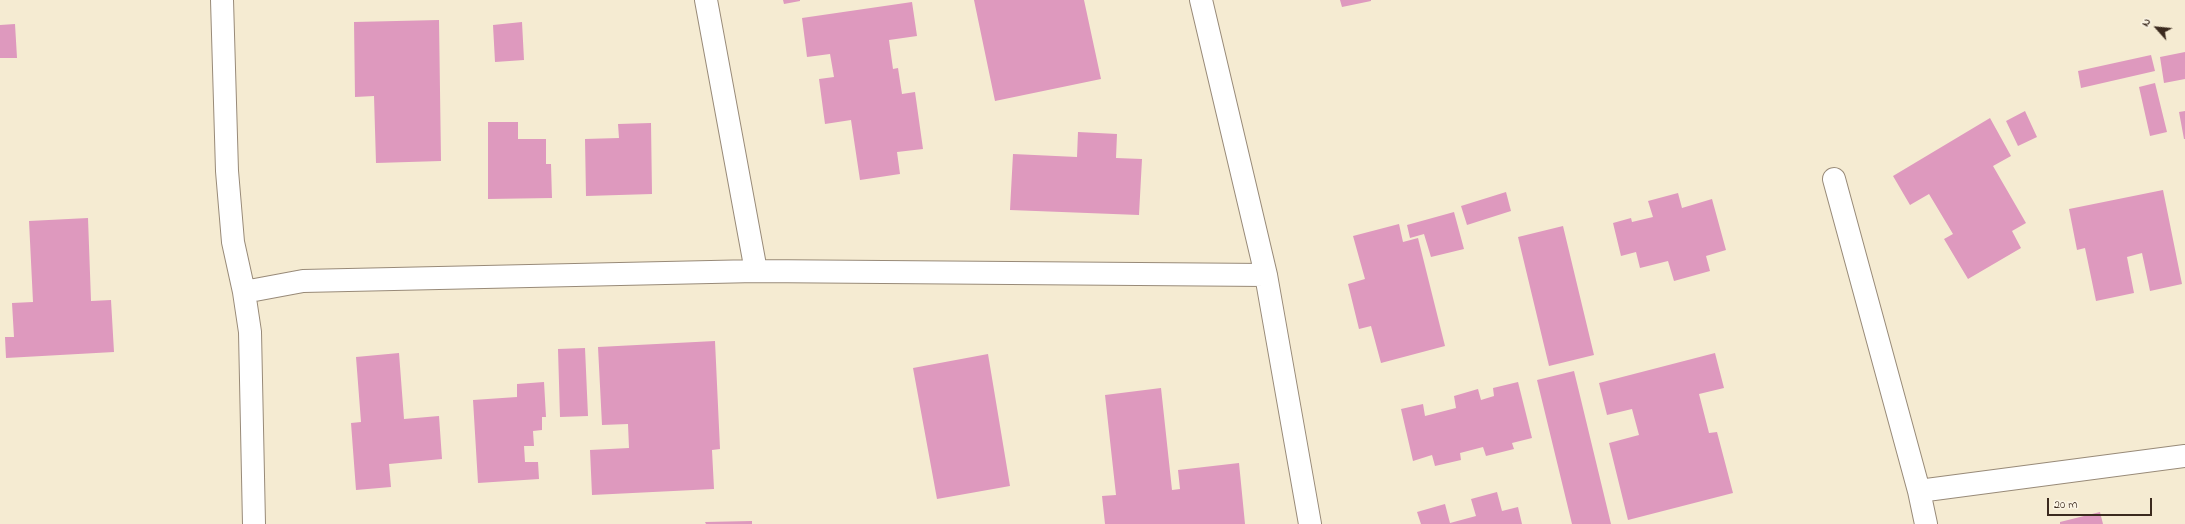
<!DOCTYPE html>
<html>
<head>
<meta charset="utf-8">
<style>
	body { margin:0 }
	#map { position:relative; width:2185px; height:524px; overflow:hidden; background:#f5ebd2; font-family:"Indie Flower",sans-serif }
	canvas { display:block }
	.north { position:absolute; left:2137px; top:8px; width:40px; height:40px; -webkit-text-stroke:3px #fcf5e5; paint-order:stroke; rotate:297deg; font-size:11px; font-weight:700; line-height:16px; text-align:center; color:#3b2a1e }
	.north::after { content:''; display:block; margin:auto; width:14px; height:18px; background:#3b2a1e; clip-path:polygon(50% 0,100% 100%,50% 72%,0 100%) }
	.scale { position:absolute; left:2047px; top:498px; width:105px; height:18px; box-sizing:border-box; border:2px solid #3b2a1e; border-top:0; padding-left:5px; font-size:12px; line-height:14px; white-space:nowrap; color:#3b2a1e; -webkit-text-stroke:3px #fcf5e5; paint-order:stroke }
</style>
</head>
<body>
<div id="map">
<canvas width="2185" height="524"></canvas>
<div class="north">N</div>
<div class="scale">20 m</div>
</div>
<script>
const ctx = document.querySelector('canvas').getContext('2d');
ctx.lineJoin = 'round';
function paint(path, color) { ctx.fillStyle = color; ctx.fill(path, 'evenodd'); }
function stroke(path, color, width, dash) { ctx.strokeStyle = color; ctx.lineWidth = width; ctx.lineCap = dash ? 'butt' : 'round'; ctx.setLineDash(dash || []); ctx.stroke(path); }
const building = new Path2D(`
	M783,0H800V1L784,4Z
	M974,0H1084L1101,79L995,101Z
	M1340,0H1371V1L1342,7Z
	M912,2L917,36L889,40L893,69L898,68L902,94L915,92L923,149L897,152L900,174L860,180L851,120L825,124L819,79L834,77L830,54L807,57L802,18Z
	M439,20L441,161L376,163L374,96L355,97L354,22Z
	M522,22L524,60L495,62L493,25Z
	M15,24L17,58H0V25Z
	M2185,52V79L2164,83L2160,57Z
	M2151,55L2155,71L2081,88L2078,71Z
	M2155,83L2167,132L2150,136L2139,87Z
	M2025,111L2037,137L2018,146L2006,121Z
	M2185,111V139H2184L2179,112Z
	M1990,118L2011,156L1993,166L2026,223L2012,231L2021,248L1968,279L1944,239L1953,234L1929,194L1910,205L1893,176Z
	M488,122H518V139H546V164H551L552,198L488,199Z
	M651,123L652,194L586,196L585,139L619,138L618,124Z
	M1078,132L1117,134L1116,158L1142,159L1139,215L1010,210L1013,154L1077,157Z
	M2163,190L2182,284L2150,291L2142,253L2127,257L2134,293L2096,301L2085,248L2077,250L2069,209Z
	M1506,192L1511,211L1467,225L1461,206Z
	M1678,193L1682,208L1712,199L1726,250L1706,256L1710,271L1674,281L1668,261L1640,268L1636,252L1621,256L1613,223L1631,218L1632,222L1653,217L1648,201Z
	M1454,212L1464,249L1431,257L1424,234L1410,238L1407,225Z
	M88,218L91,301L111,300L114,352L6,358L5,337H14L12,303L33,302L29,221Z
	M1399,224L1403,242L1418,238L1445,346L1381,363L1371,326L1359,329L1348,284L1365,279L1353,236Z
	M1563,226L1594,355L1549,366L1518,237Z
	M715,341L720,449L712,450L714,489L592,495L590,450L629,448L628,424L602,425L598,347Z
	M585,348L588,416L560,417L558,349Z
	M399,353L404,419L439,416L442,459L389,464L391,487L356,490L351,423L361,422L356,357Z
	M1715,353L1724,388L1699,394L1709,433L1717,432L1733,493L1628,520L1609,443L1639,435L1632,409L1607,415L1599,383Z
	M988,354L1010,486L937,499L913,368Z
	M1574,371L1611,524H1572L1537,380Z
	M544,382L546,417H542V430L533,431L534,446H524L525,462H538L539,479L478,483L473,400L517,397V384Z
	M1518,382L1532,438L1512,443L1514,449L1486,456L1483,447L1460,453L1461,460L1435,466L1432,455L1413,461L1401,409L1423,404L1425,416L1456,408L1454,396L1478,389L1481,400L1494,396L1493,388Z
	M1161,388L1172,490L1180,489L1178,470L1239,463L1245,524H1105L1102,496L1116,495L1105,395Z
	M1497,492L1502,511L1518,507L1522,524H1421L1417,512L1445,504L1450,523L1476,516L1471,499Z
	M2100,512L2103,524H2060V522Z
	M752,521V524H706L705,522Z`);
const minor = new Path2D(`
	M222,0L227,171L233,242L244,292L250,332L254,524
	M706,0L756,271
	M1201,0L1266,275L1310,524
	M1834,179L1919,491L1926,524
	M244,292L303,281L756,271L1266,275
	M1919,491L2185,456`);
paint(building, '#de99be');
stroke(minor, '#988a78', 24);
stroke(minor, '#fff', 22);
</script>
</body>
</html>
